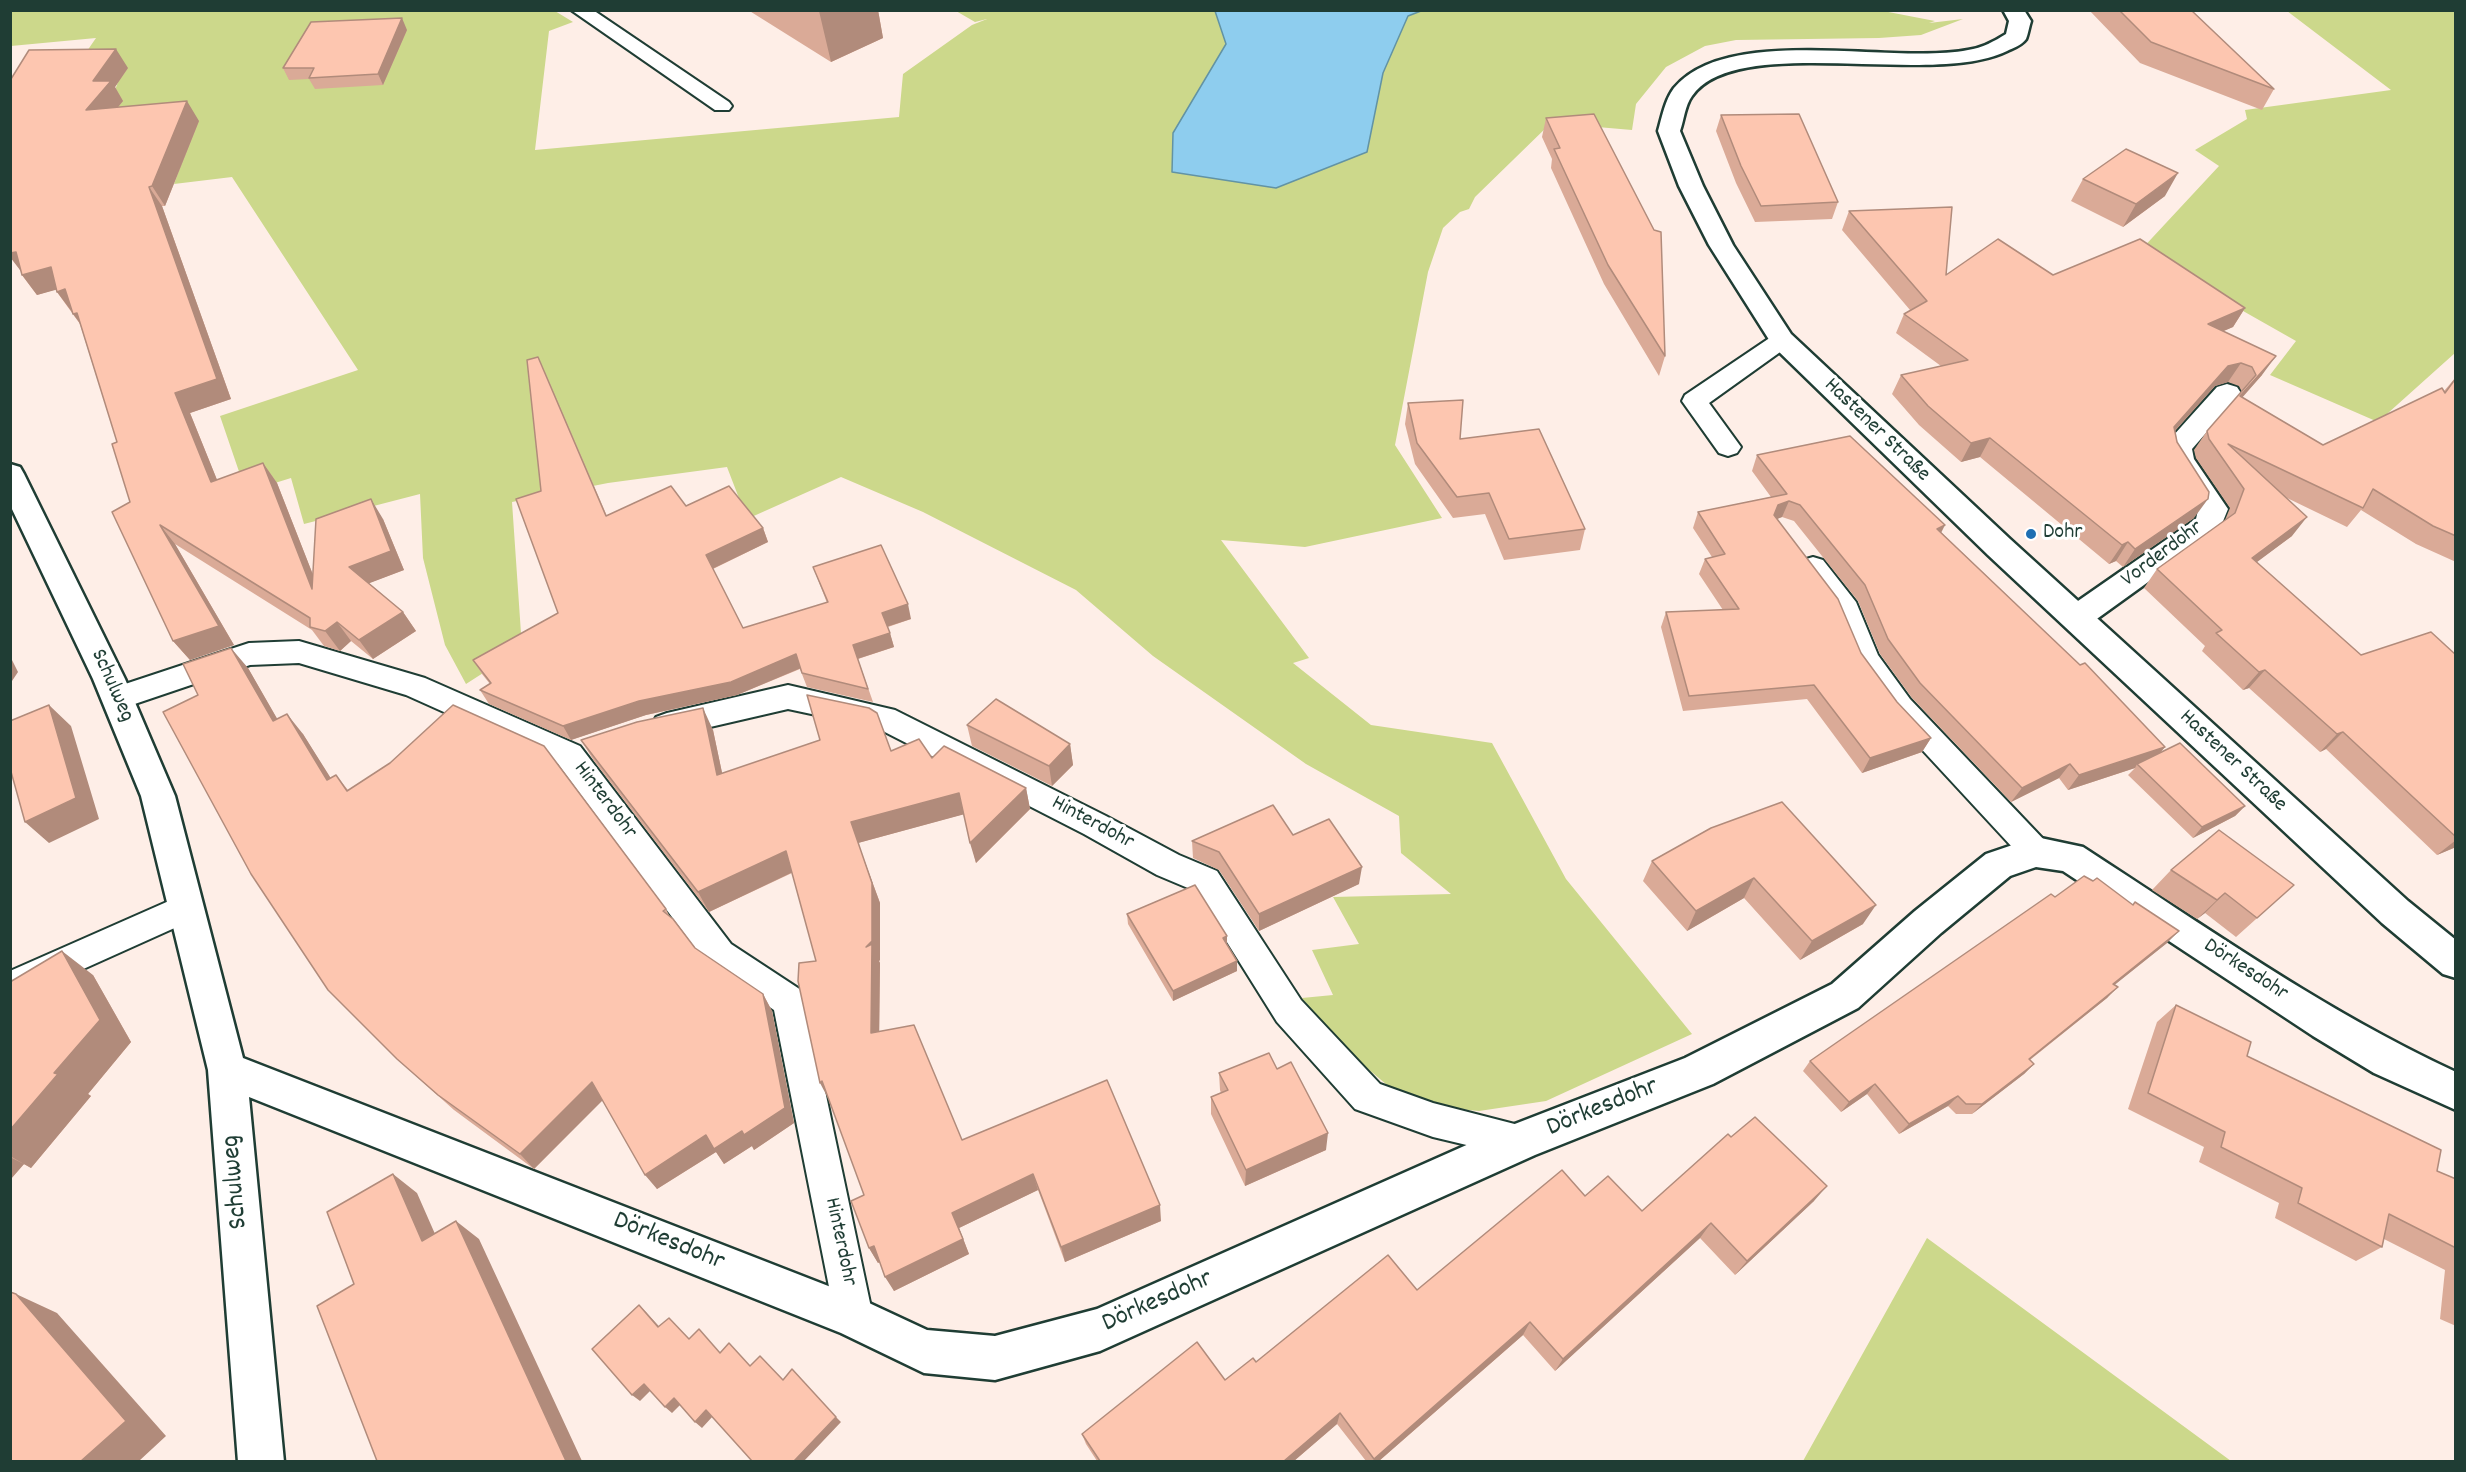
<!DOCTYPE html>
<html>
<head>
<meta charset="utf-8">
<style>
	body { margin:0 }
	#map { position:relative; width:2466px; height:1472px; overflow:hidden; background:#feeee7; font-family:Dekko,sans-serif }
	canvas { display:block }
	.frame { position:absolute; inset:0; border:12px solid #1f3d34; pointer-events:none }
</style>
</head>
<body>
<div id="map">
<canvas width="2466" height="1472"></canvas>
<div class="frame"></div>
</div>
<script>
const ctx = document.querySelector('canvas').getContext('2d');
ctx.lineJoin = 'round';
function paint(path, color) { ctx.fillStyle = color; ctx.fill(path, 'evenodd'); }
function stroke(path, color, width, dash) { ctx.strokeStyle = color; ctx.lineWidth = width; ctx.lineCap = dash ? 'butt' : 'round'; ctx.setLineDash(dash || []); ctx.stroke(path); }
function drawText(font, color, halo, rows, align = 'center') {
  ctx.font = font + ' Dekko,sans-serif'; ctx.lineWidth = 6; ctx.setLineDash([]); ctx.textBaseline = 'middle'; ctx.strokeStyle = halo; ctx.fillStyle = color; for (const [text, x, y, turn = 0] of rows) {
    ctx.save(); ctx.translate(x, y); ctx.rotate((+turn || 0) * Math.PI / 180); ctx.textAlign = isNaN(turn) ? turn : align; if (halo) ctx.strokeText(text, 0, 0); ctx.fillText(text, 0, 0); ctx.restore();
  }
}
const green = new Path2D(`
	M1878,10L1935,21L1929,23L1963,19L1921,35L1879,38L1736,40L1705,46L1666,67L1636,104L1632,130L1551,123L1475,197L1469,209L1460,212L1443,228L1428,272L1395,445L1442,518L1305,547L1221,540L1309,658L1293,663L1371,725L1492,743L1566,879L1692,1034L1546,1101L1479,1111L1447,1108L1393,1090L1342,1047L1302,998L1333,995L1312,950L1359,944L1333,897L1451,894L1401,853L1399,816L1306,764L1153,656L1076,590L923,512L841,477L747,519L727,467L608,483L512,502L522,648L466,684L445,645L423,558L420,494L304,524L291,478L246,492L220,416L358,370L232,177L174,184L187,148L103,124L119,79L67,80L96,38L11,46V11H555L573,22L549,31L535,150L899,117L903,74L972,25L987,19L975,22L956,11Z
	M2287,11H2455V353L2378,422L2270,375L2296,341L2139,252L2219,166L2195,150L2247,119L2245,110L2391,90Z
	M1927,1238L2231,1461H1803Z`);
const water = new Path2D(`
	M1215,11H1421L1408,16L1383,73L1367,152L1276,188L1172,172L1173,133L1226,44Z`);
const service = new Path2D(`
	M571,10H593L729,102L732,106L729,110H715Z
	M1782,332L1790,335L1794,340L1790,345L1709,403L1741,447L1737,453L1728,456L1719,453L1682,401L1685,395L1774,335Z
	M1813,557L1823,560L1856,602L1878,655L1910,699L2047,843L2052,852L2047,861L2036,865L2025,861L1890,715L1855,667L1833,613L1799,567L1803,560Z
	M299,641L425,678L580,746L731,944L801,990L806,1001L873,1317L868,1331L854,1336L840,1331L835,1317L774,1010L707,964L558,764L542,756L406,695L299,663L250,665L117,710L107,706L102,698L107,690L249,643Z
	M788,685L895,710L1106,816L1179,855L1217,871L1301,1000L1380,1084L1433,1103L1534,1129L1539,1141L1534,1153L1521,1158L1433,1137L1355,1109L1277,1022L1195,891L1157,875L1084,834L877,728L788,709L667,737L656,733L652,725L656,717L667,713Z
	M187,893L199,897L203,907L199,917L10,1002V971Z`);
const minor = new Path2D(`
	M2227,384L2237,387L2241,393L2192,449L2194,459L2228,509L2219,531L2087,626L2076,630L2065,626L2060,618L2065,610L2196,519L2198,510L2166,460L2163,447L2217,387Z
	M10,464L20,467L24,474L125,679L175,796L243,1058L854,1296L927,1330L995,1336L1097,1309L1507,1127L1685,1058L1832,984L1915,911L1986,854L2036,837L2083,847C2205,926 2324,1011 2456,1072V1110L2374,1073L2313,1036L2063,871L2036,867L2010,876L1941,933L1858,1008L1713,1084L1535,1155L1100,1351L995,1380L924,1373L841,1333L249,1097L284,1462H238L208,1070L141,796L93,679L10,505Z`);
const secondary = new Path2D(`
	M2003,10H2024L2031,21C2029,27 2028,34 2026,39C2022,45 2013,48 2007,51C1932,88 1737,32 1692,96C1685,105 1684,120 1680,131L1703,186L1733,245L1791,334L2010,539L2408,901L2456,940V978L2443,974L2382,923L1988,555L1773,346L1709,245L1679,186L1658,131C1662,117 1665,100 1674,88C1728,23 1893,65 1968,50C1982,48 1995,41 2006,34L2009,21Z`);
const wall = new Path2D(`
	M748,10H878L883,38L831,62Z
	M2089,10H2191L2274,89L2262,110L2140,63Z
	M407,30L383,85L315,89L309,79L289,80L283,68Z
	M128,68L115,87L123,101L118,107L199,121L165,206H162L231,399L190,413L217,480L263,463L277,483L313,575L383,519L404,570L369,583L403,612L416,631L373,659L351,641L340,651L324,646L312,630L175,544L234,645L190,660L173,641L130,502L117,442L80,324L57,292V289L37,295L22,275L21,270L12,77Z
	M1721,115L1838,202L1832,219L1755,222L1736,183L1716,131Z
	M1546,118L1665,356L1659,376L1604,284L1551,168L1552,159L1542,137Z
	M2083,179L2165,196L2123,227L2071,201Z
	M1849,211L1946,275H2053L2245,308L2233,327L2223,331L2262,375L2242,397L2323,445L2444,391L2456,377V562L2416,544L2361,510L2347,527L2285,497L2292,536L2256,562L2361,655H2456V847L2437,855L2326,749L2320,752L2249,688L2243,690L2202,651L2205,646L2144,588L2157,569L2225,520L2230,508L2196,458L2194,450L2207,431L2242,392L2239,386L2228,382L2215,386L2175,431L2194,518L2123,567L2116,561L2109,564L1980,457L1961,462L1919,425L1892,394L1901,375L1941,366L1896,333L1904,314L1910,310L1842,230Z
	M545,372L607,516L686,506L763,528L768,542L713,569L743,628L827,603L813,567L911,619L888,627L894,647L858,659L873,702L807,687L800,669L737,695L646,715L571,740L489,704L480,690L490,684L482,674L473,660L558,613L541,491Z
	M1408,403L1460,439L1585,529L1580,550L1504,560L1485,514L1453,518L1415,464L1405,424Z
	M1757,455L1942,533L2165,747L2160,753L2245,806L2235,816L2193,838L2128,775L2135,768L2068,790L2059,778L2011,802L1912,698L1880,654L1858,601L1794,521L1782,517L1777,519L1861,653L1897,702L1931,738L1922,752L1862,773L1807,699L1683,711L1661,627L1666,612L1723,610L1699,574L1705,559L1712,557L1693,528L1698,512L1771,497L1752,471Z
	M248,668L277,719L303,734L330,778L336,775L348,790L666,909L670,917L695,948L763,994L772,1011L794,1123L754,1150L752,1146L724,1164L716,1152L657,1189L602,1100L534,1169L454,1110L397,1059L198,695Z
	M967,725L1070,744L1073,765L1052,786L972,746Z
	M713,730L722,773L891,751L932,758L1026,788L1030,809L976,863L964,814L858,843L880,903V960L879,961L880,963L879,1031L962,1140L1161,1221L1065,1262L1038,1190L959,1228L969,1254L894,1291L880,1262L878,1263L869,1248L864,1195L816,961L792,873L709,912L594,761L581,740Z
	M1711,828L1863,924L1800,960L1744,898L1687,931L1643,881L1652,861Z
	M1293,835L1359,884L1259,931L1219,870L1193,858L1192,841Z
	M2171,870L2294,885L2236,937L2205,913L2197,919L2152,890Z
	M2055,897L2167,943L2114,985L2107,998L2030,1060L2034,1064L2024,1074L1972,1114H1956L1948,1106L1899,1134L1867,1094L1841,1112L1803,1071L1810,1061Z
	M1127,914L1227,945L1237,961V971L1173,1001L1128,924Z
	M93,975L131,1042L88,1094L91,1096L31,1168L24,1164L10,1180V982Z
	M2176,1005L2247,1056L2437,1171L2456,1179V1326L2440,1319L2445,1270L2384,1239L2382,1247L2356,1261L2275,1218L2279,1203L2199,1162L2204,1147L2128,1109L2157,1022Z
	M1277,1069L1326,1150L1245,1186L1211,1114V1097L1221,1093L1220,1090L1219,1073Z
	M1585,1196L1642,1211L1814,1201L1735,1275L1700,1238L1555,1371L1523,1335L1379,1461H1366L1337,1424L1294,1461H1097L1086,1444L1082,1434L1225,1380L1256,1362L1417,1290Z`);
const shadedWall = new Path2D(`
	M820,10H878L883,38L831,62L819,11Z
	M402,18L407,30L383,85L378,74Z
	M116,49L128,68L115,87L123,101L99,130L86,110L93,81Z
	M187,101L199,121L165,206L152,186Z
	M2178,173L2165,196L2123,227L2136,204Z
	M149,187L162,206L231,399L190,413L226,502L211,482L175,393Z
	M16,252L23,274L10,257V253Z
	M51,267L66,287L37,295L22,275Z
	M65,289L72,312L57,292Z
	M2245,308L2233,327L2196,343L2208,324Z
	M77,313L88,334L73,314Z
	M2276,356L2262,375L2227,415L2240,396Z
	M2241,363L2228,382L2215,386L2161,446L2174,427L2228,366Z
	M1990,438L1980,457L1961,462L1971,443Z
	M263,463L277,483L326,608L312,589Z
	M371,499L383,519L404,570L362,586L349,567Z
	M2208,499L2194,518L2123,567L2135,549Z
	M1789,501L1782,517L1772,521L1778,505Z
	M2307,517L2292,536L2237,577L2252,558Z
	M160,525L175,544L234,645L190,660L173,641Z
	M1945,525L1937,541V529Z
	M763,528L768,542L712,569L706,555Z
	M2128,542L2116,561L2109,564L2122,545Z
	M908,604L911,619L886,627L882,613Z
	M403,612L416,631L373,659L359,640Z
	M337,622L351,641L340,651L325,631Z
	M890,633L894,647L857,659L853,645Z
	M231,648L248,668L290,741L273,721Z
	M796,654L801,668L737,695L646,715L571,740L563,726L639,701Z
	M10,656L18,672L10,684Z
	M2265,670L2249,688L2243,690L2259,672Z
	M49,705L71,726L99,819L49,843L25,822Z
	M703,708L713,730L727,796L717,775Z
	M287,714L303,734L344,799L327,780Z
	M2343,732L2326,749L2320,752L2337,734Z
	M1931,738L1922,752L1862,773L1870,758Z
	M1070,744L1073,765L1052,786L1049,766Z
	M2165,747L2153,761L2137,764L2135,768L2068,790L2079,775Z
	M2070,764L2059,778L2011,802L2022,788Z
	M1026,788L1030,809L976,863L970,843Z
	M959,793L965,814L858,843L880,903V960L879,961L880,963L879,1051L871,1033L866,947L851,822Z
	M2245,806L2235,816L2193,838L2202,827Z
	M2456,840V847L2437,855Z
	M786,851L795,871L709,912L698,892Z
	M1362,867L1359,884L1259,931V914Z
	M1754,878L1744,898L1687,931L1696,911Z
	M2225,893L2205,913L2197,919L2217,900Z
	M1876,905L1863,924L1800,960L1812,941Z
	M2179,931L2167,943L2102,995L2113,984Z
	M1227,936V946L1223,938Z
	M62,951L93,975L131,1042L88,1094L91,1096L31,1168L10,1156V1130L54,1073Z
	M1237,961V971L1173,1001V991Z
	M2118,987L2107,998L2018,1069L2029,1059Z
	M763,994L772,1011L794,1123L754,1150L752,1146L724,1164L716,1152L657,1189L645,1175Z
	M2034,1064L2024,1074L1972,1114L1982,1104Z
	M822,1081L829,1100L820,1083Z
	M592,1082L605,1098L534,1169L520,1154Z
	M1875,1084L1867,1094L1841,1112L1849,1102Z
	M1958,1096L1948,1106L1899,1134L1909,1124Z
	M1328,1133L1326,1150L1245,1186L1246,1170Z
	M10,1157L24,1164L10,1180Z
	M393,1174L417,1193L446,1259L422,1241Z
	M1033,1174L1038,1190L959,1228L969,1254L894,1291L885,1277L952,1213Z
	M1827,1186L1814,1201L1735,1275L1747,1261Z
	M1160,1205L1161,1221L1065,1262L1061,1247Z
	M456,1221L479,1239L582,1461H566Z
	M1711,1223L1700,1238L1555,1371L1563,1359Z
	M874,1246L882,1260L878,1263L869,1248Z
	M16,1294L57,1313L166,1436L139,1461H81Z
	M639,1305L646,1312L666,1334L658,1327Z
	M1530,1322L1523,1335L1379,1461H1373L1374,1459Z
	M644,1384L651,1390L640,1401L632,1395Z
	M674,1398L681,1404L672,1413L665,1407Z
	M706,1410L713,1416L702,1428L695,1422Z
	M1340,1413L1337,1424L1294,1461H1284Z
	M836,1417L841,1422L804,1461H794Z`);
const building = new Path2D(`
	M2119,10H2191L2274,89L2151,42Z
	M402,18L378,74L309,78L314,68H283L311,22Z
	M116,49L93,81H111L86,110L187,101L152,186L149,187L217,379L175,393L211,482L263,463L312,589L316,519L371,499L391,551L349,567L403,612L359,640L337,622L325,631L310,627V618L160,525L219,626L173,641L112,512L130,502L112,444L117,442L77,313L73,314L65,289L57,292L51,267L22,275L16,252L10,253V78L11,79L29,50Z
	M1594,114L1654,230L1661,232L1665,356L1608,265L1554,149L1560,148L1546,118Z
	M1799,114L1838,202L1761,206L1741,166L1721,115Z
	M2126,149L2178,173L2136,204L2083,179Z
	M1952,207L1946,275L1998,239L2053,275L2140,239L2245,308L2208,324L2276,356L2240,396L2323,445L2442,388L2445,393L2456,378V536L2433,526L2373,489L2363,508L2228,444L2307,517L2252,558L2361,655L2431,632L2456,655V837L2343,732L2337,734L2265,670L2259,672L2216,633L2222,630L2157,569L2235,513L2244,489L2209,439L2207,431L2256,375L2252,367L2241,363L2228,366L2174,427L2177,442L2209,492L2208,499L2135,549L2128,542L2122,545L1990,438L1971,443L1928,406L1901,375L1968,360L1904,314L1927,301L1849,211Z
	M538,357L606,516L671,486L686,506L729,486L763,528L706,555L743,628L828,602L813,567L881,545L908,604L882,613L890,633L853,645L868,689L802,673L796,654L731,682L639,701L563,726L480,690L491,683L473,660L558,613L516,499L541,491L527,360Z
	M1463,400L1460,439L1539,429L1585,529L1509,539L1489,493L1457,497L1417,443L1408,403Z
	M1850,436L1945,525L1937,529L2080,665L2085,663L2165,747L2079,775L2070,764L2022,788L1920,683L1888,639L1865,585L1800,505L1789,501L1778,505L1774,515L1838,599L1861,653L1897,702L1931,738L1870,758L1814,685L1689,696L1666,612L1739,609L1705,559L1725,554L1698,512L1787,494L1757,455Z
	M231,648L273,721L287,714L327,780L336,775L347,791L390,763L453,705L544,746L666,909L663,911L673,919L695,948L763,994L785,1108L744,1135L742,1131L714,1149L706,1135L645,1175L592,1082L520,1154L438,1095L397,1059L328,990L251,874L163,712L198,695L183,664Z
	M807,695L869,708L877,713L891,751L919,739L932,758L944,746L1026,788L970,843L959,793L851,822L872,883V941L866,947L872,944L871,1033L914,1025L962,1140L1107,1080L1160,1205L1061,1247L1033,1174L952,1213L963,1239L885,1277L874,1246L869,1248L851,1201L864,1195L822,1081L820,1083L798,981L799,963L816,961L786,851L698,892L581,740L637,722L703,708L717,775L820,740Z
	M996,699L1070,744L1049,766L967,725Z
	M49,705L76,798L25,822L10,768V721Z
	M2180,743L2245,806L2202,827L2137,764Z
	M1782,802L1876,905L1812,941L1754,878L1696,911L1652,861L1711,828Z
	M1273,805L1293,835L1329,819L1362,867L1259,914L1219,852L1192,841Z
	M2219,830L2294,885L2257,918L2225,893L2217,900L2171,870Z
	M2084,876L2093,881L2097,878L2133,905L2135,902L2179,931L2113,984L2118,987L2029,1059L2034,1064L1982,1104H1966L1958,1096L1909,1124L1875,1084L1849,1102L1810,1061L2051,894L2055,897Z
	M1195,885L1227,936L1223,938L1237,961L1173,991L1127,914Z
	M62,951L100,1020L54,1073L58,1074L10,1130V982Z
	M2176,1005L2251,1042L2247,1056L2441,1150L2437,1171L2456,1179V1248L2389,1214L2382,1247L2298,1203L2302,1188L2221,1147L2225,1132L2148,1093Z
	M1269,1053L1277,1069L1291,1062L1328,1133L1246,1170L1211,1097L1228,1090L1219,1073Z
	M1755,1117L1827,1186L1747,1261L1711,1223L1563,1359L1530,1322L1374,1459L1340,1413L1284,1461H1100L1082,1434L1197,1342L1225,1380L1253,1358L1256,1362L1388,1255L1417,1290L1562,1170L1585,1196L1608,1176L1642,1211L1728,1134L1731,1137Z
	M393,1174L422,1241L456,1221L566,1461H377L317,1306L354,1284L327,1212Z
	M10,1292L16,1294L126,1421L81,1461H10Z
	M639,1305L658,1327L669,1318L689,1339L699,1329L720,1353L729,1343L750,1366L760,1356L783,1380L792,1369L836,1417L794,1461H752L706,1410L695,1422L674,1398L665,1407L644,1384L632,1395L592,1349Z`);
const markers = [
	[2031,534,6,"#1f6fb2"]
];
const streetNames = [
	["Hastener Straße",1876,431,44],
	["Vorderdohr",2163,555,-37],
	["Schulweg",111,686,66],
	["Hastener Straße",2232,762,43],
	["Hinterdohr",604,801,53],
	["Hinterdohr",1092,824,28],
	["Dörkesdohr",2245,971,33],
	["Hinterdohr",839,1242,78]
];
const poiNames = [
	["Dohr",2043,534]
];
const nearStreetnames = [
	["Dörkesdohr",1603,1109,-22],
	["Schulweg",237,1182,-95],
	["Dörkesdohr",668,1243,22],
	["Dörkesdohr",1158,1303,-24]
];
paint(green, '#ccd88b');
paint(water, '#8ecdee');
stroke(water, '#6293a4', 1.5);
stroke(service, '#1f3d34', 4);
stroke(minor, '#1f3d34', 5);
stroke(secondary, '#1f3d34', 5);
paint(service, '#fff');
paint(minor, '#fff');
paint(secondary, '#fff');
paint(wall, '#daaa97');
paint(shadedWall, '#b18b7b');
paint(building, '#fdc6b0');
stroke(building, '#b18b7b', 1.5);
for (const [x, y, r, color] of markers) { const dot = new Path2D(); dot.arc(x, y, r, 0, 2 * Math.PI); ctx.fillStyle = color; ctx.fill(dot); stroke(dot, '#fff', 2); }
drawText('22px', '#1f3d34', '#fff', streetNames);
drawText('22px', '#1f3d34', '#fff', poiNames, 'left');
drawText('27px', '#1f3d34', '#fff', nearStreetnames);
</script>
</body>
</html>
